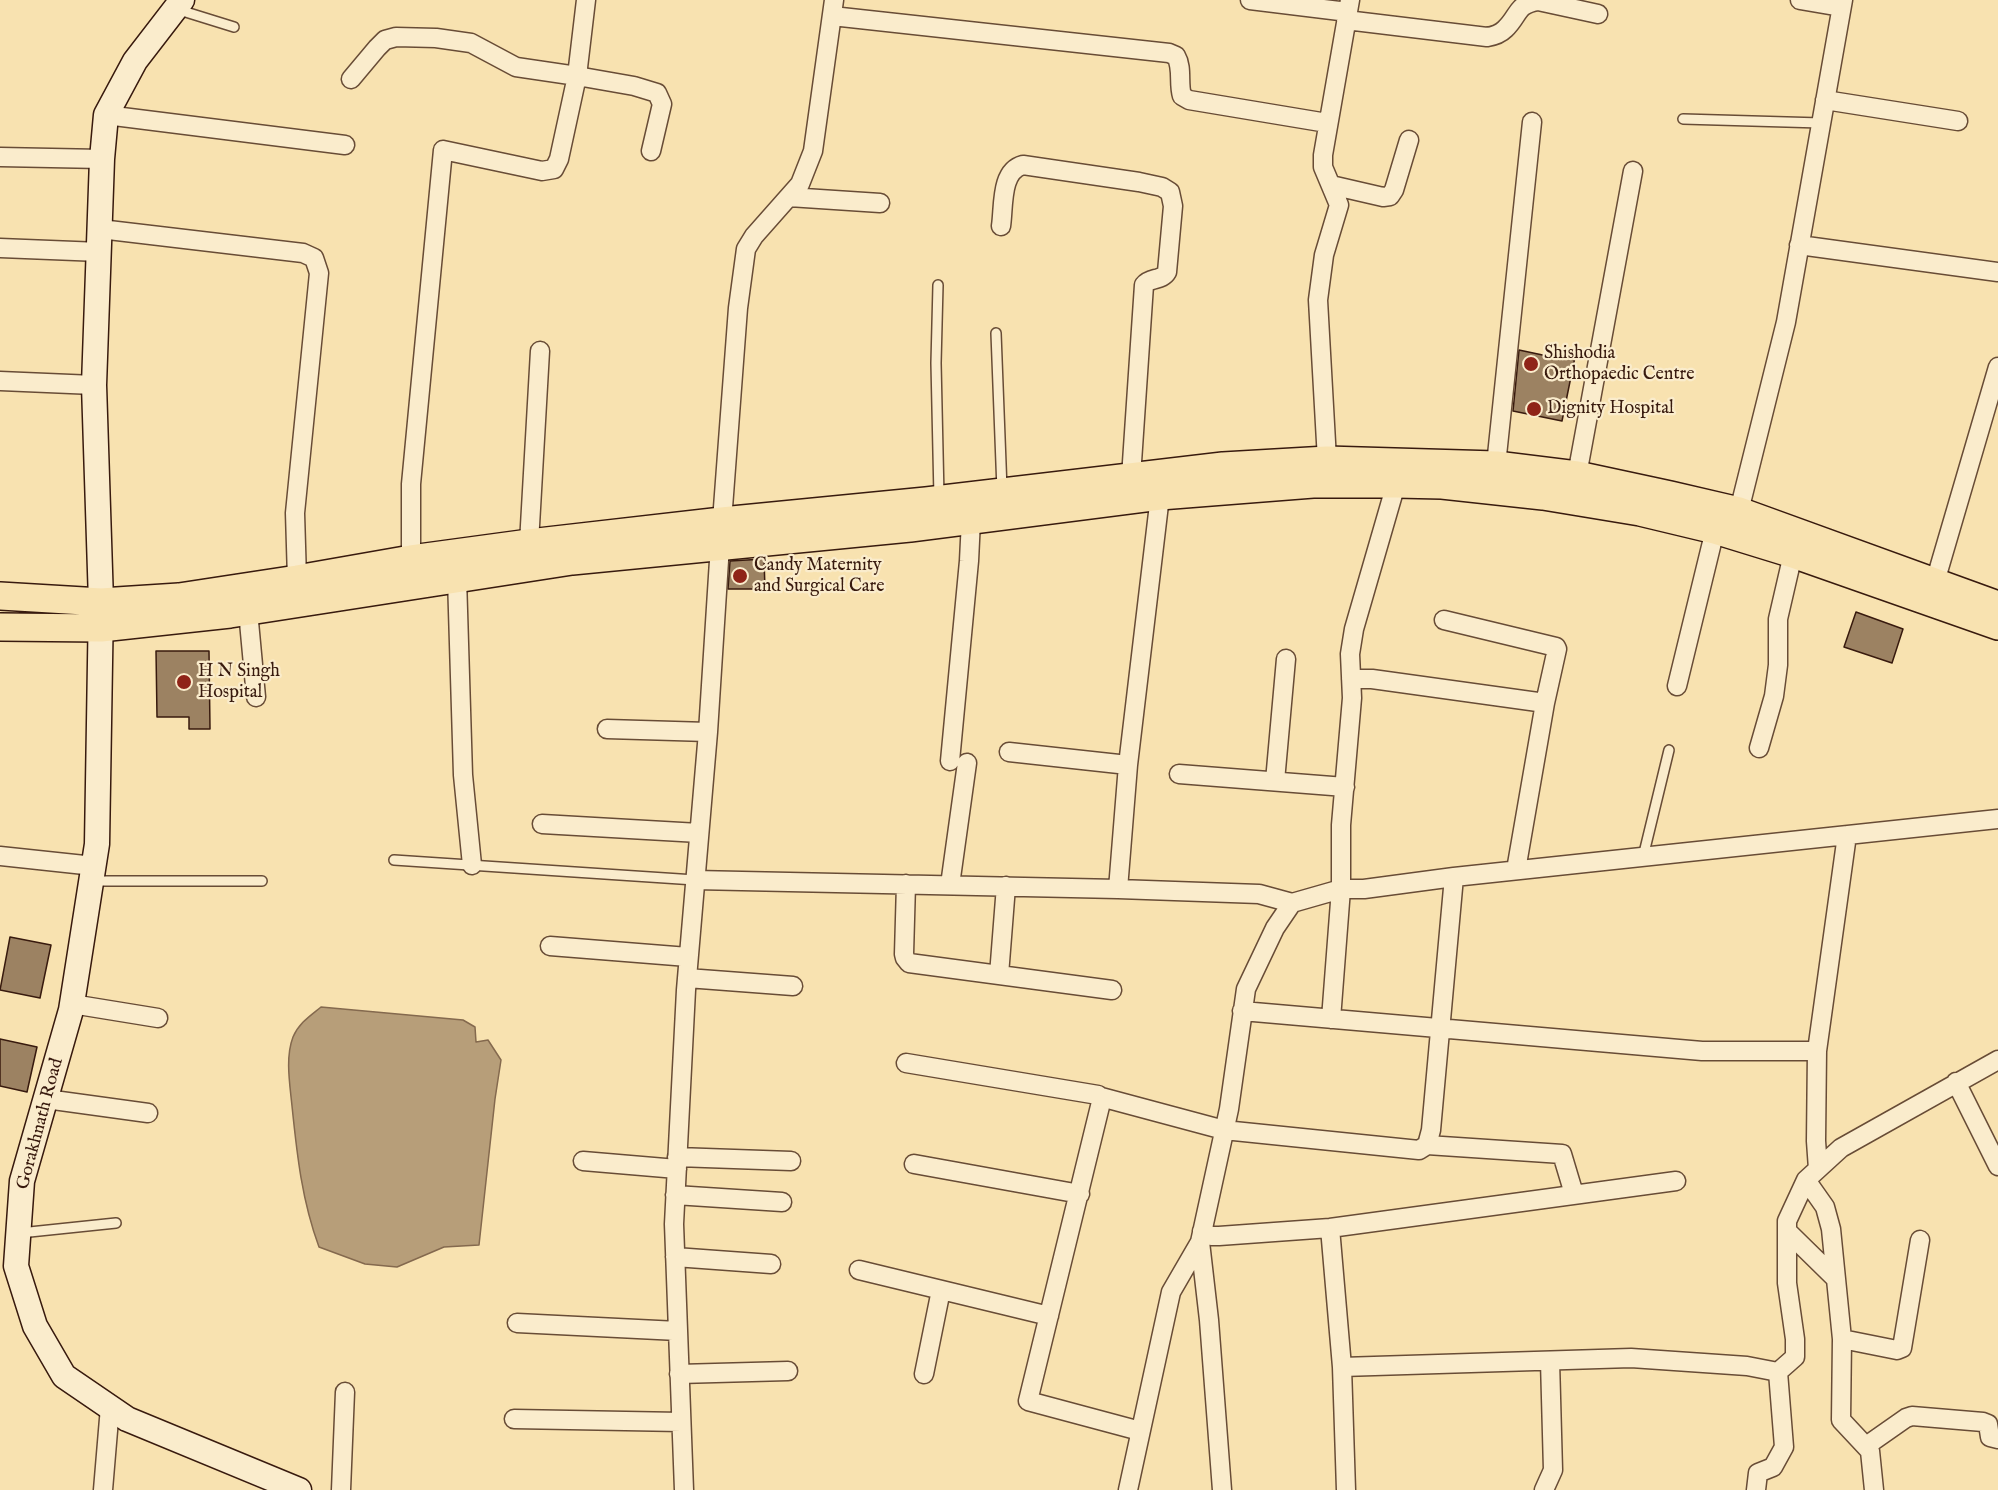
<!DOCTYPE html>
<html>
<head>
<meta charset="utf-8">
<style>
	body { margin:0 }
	canvas { display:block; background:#f8e2b0 }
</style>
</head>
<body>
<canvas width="1998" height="1490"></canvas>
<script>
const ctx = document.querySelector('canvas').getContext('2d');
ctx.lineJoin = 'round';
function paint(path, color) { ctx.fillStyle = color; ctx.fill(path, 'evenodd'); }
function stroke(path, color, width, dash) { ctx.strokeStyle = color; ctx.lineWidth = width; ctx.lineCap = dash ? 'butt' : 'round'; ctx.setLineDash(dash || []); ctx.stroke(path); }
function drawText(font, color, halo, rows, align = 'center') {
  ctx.font = font + ' "IM FELL English",serif'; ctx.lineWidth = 4.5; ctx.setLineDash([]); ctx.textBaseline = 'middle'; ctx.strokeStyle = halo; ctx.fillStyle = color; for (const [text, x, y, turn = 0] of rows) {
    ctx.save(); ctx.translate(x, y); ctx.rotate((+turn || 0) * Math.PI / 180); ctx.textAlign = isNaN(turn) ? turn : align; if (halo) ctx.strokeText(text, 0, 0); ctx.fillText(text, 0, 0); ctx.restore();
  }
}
const water = new Path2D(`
	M321,1007L463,1020L475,1027L476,1042L488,1040L501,1060L495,1099L479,1245L444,1247L397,1267L365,1264L319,1247C302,1201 297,1155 292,1106C290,1085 285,1058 293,1037C299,1023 310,1016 321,1007Z`);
const building = new Path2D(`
	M1519,350L1552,357L1553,353L1575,357L1562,421L1513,411Z
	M764,559L765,589H728L730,561Z
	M1856,612L1903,629L1892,663L1844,647Z
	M156,651H209L210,729H189V717H157Z
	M10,937L51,945L40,998L0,990Z
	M0,1039L37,1047L27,1092L0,1086Z`);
const lane = new Path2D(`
	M176,9L234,27
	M1683,119L1821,123
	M938,285L936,363L939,497
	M996,333L1002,490
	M1643,857L1669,750
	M394,860L695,880
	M93,881H262
	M20,1233L116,1223`);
const street = new Path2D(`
	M1250,0L1348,12
	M1800,0L1841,7
	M832,16L1169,53L1176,56C1183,68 1178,83 1182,96L1189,100L1327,123
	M1346,20L1487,37C1494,36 1500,34 1505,29C1519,16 1516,4 1538,1L1598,14
	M351,79L377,48L385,40L396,37L436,38L471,43L516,67L577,76L586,0
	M1825,100L1958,121
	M106,115L345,145
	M0,157L102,159
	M1331,185L1383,197L1390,196L1394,190L1409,140
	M789,197L880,203
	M1001,226C1004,207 1000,171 1023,165L1139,182L1162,187L1170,192L1173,206L1167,272C1162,281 1150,277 1144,285L1131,477
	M100,229L303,253L314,258L319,273L295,513L297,579
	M1799,245L1998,272
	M0,248L100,252
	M0,381L94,385
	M1327,460L1318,300L1324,255L1339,205L1323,167V155L1350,0
	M1496,465L1532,122
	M1577,475L1633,171
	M1739,511L1786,322L1843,0
	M722,521L738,308L746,249L754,236L800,184L813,151L834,0
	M529,543L540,351
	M411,559V484L443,150L542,171L554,169L559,159L577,76L634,86L657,93L662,104L651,151
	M457,578L463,775L472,865
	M1935,582L1998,367
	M248,611L256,697
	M1444,620L1556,647L1557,649L1545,703L1516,870
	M1351,679H1372L1545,703
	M1677,686L1715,530
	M607,729L708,732
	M1759,748L1774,696L1778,665V619L1793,554
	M1009,752L1128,765
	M950,761L969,561L971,520
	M1179,774L1345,787
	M1275,781L1286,659
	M542,824L699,833
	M0,856L94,866
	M695,880L1118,889L1259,894L1292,903
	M906,884L904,954L905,958L909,963L1112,990
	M950,885L967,763
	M1118,889L1128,765L1160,496
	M550,946L688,957
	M999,975L1006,886
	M687,978L793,986
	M72,1004L158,1018
	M1242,1011L1702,1051H1817
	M1331,1019L1341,889V825L1352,698L1350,654L1354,629L1396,484
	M906,1063L1098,1095L1102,1098L1028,1401L1140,1431
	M1956,1082L1998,1166
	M1101,1097L1224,1130L1419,1150L1427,1145L1431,1130L1454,877
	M46,1099L148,1113
	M1427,1145L1562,1154L1574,1194
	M677,1157L791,1161
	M583,1161L677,1169
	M914,1164L1080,1194
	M1818,1169L1816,1141L1817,1051L1847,835
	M1806,1180L1825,1207L1831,1229L1842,1339L1841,1420L1870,1451L1874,1490
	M675,1195L782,1202
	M1330,1228L1342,1367
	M1202,1231L1211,1236H1219L1330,1228L1676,1181
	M1787,1231L1836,1279
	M1200,1242L1209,1320L1222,1490
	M675,1257L771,1264
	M859,1270L1049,1316
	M517,1323L678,1331
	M1842,1339L1897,1350L1902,1348L1920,1240
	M679,1374L788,1371
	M924,1374L941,1290
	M514,1419L681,1422
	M1866,1446L1906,1418L1912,1416L1983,1422L1988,1424L1990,1437L1998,1439
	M103,1490L110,1407
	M341,1490L345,1392
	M684,1490L674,1224L686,990L708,732L720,545
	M1128,1490L1171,1292L1200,1242L1229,1109L1246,989L1275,928L1292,903L1341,889H1364L1454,877L1998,819
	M1346,1490L1342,1367L1631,1358L1747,1366L1778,1372L1795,1357V1339L1787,1283V1221L1806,1180L1841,1148L1998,1060
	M1544,1490L1553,1470L1550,1361
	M1756,1490L1758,1473L1773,1467L1784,1447L1778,1372`);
const secondary = new Path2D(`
	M182,0L135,61L106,115L102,159L94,385L101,602L97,844L71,1010L22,1181L16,1266L35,1326L64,1376L127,1419L299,1490`);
const primary = new Path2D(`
	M0,596L101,602L179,597L297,579L411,559L529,543L722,521L926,501L1223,466L1327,460L1496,465L1577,475L1670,495L1739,511L1998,605
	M0,627L101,628L230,614L572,561L910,528L1160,496L1313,484H1396L1442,485L1543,496L1640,512L1715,530L1793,554L1998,626`);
const markers = [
	[1531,364,8,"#8f2418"],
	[1534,409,8,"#8f2418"],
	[740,576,8,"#8f2418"],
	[184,682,8,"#8f2418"]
];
const poiNames = [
	["Shishodia",1544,354],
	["Orthopaedic Centre",1544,375],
	["Dignity Hospital",1547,409],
	["Candy Maternity",754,566],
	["and Surgical Care",754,587],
	["H N Singh",198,672],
	["Hospital",198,693]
];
const streetNames = [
	["Gorakhnath Road",41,1124,-75]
];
paint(water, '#b79e79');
stroke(water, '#84694e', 1.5);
paint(building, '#9c8262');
stroke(building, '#381a0e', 1.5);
stroke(lane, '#684c36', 12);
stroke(street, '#684c36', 21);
stroke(secondary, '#381a0e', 27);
stroke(primary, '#381a0e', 30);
stroke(lane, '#faeccc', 9);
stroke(street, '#faeccc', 18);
stroke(secondary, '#faeccc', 24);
stroke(primary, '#f8e2b0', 27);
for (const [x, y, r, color] of markers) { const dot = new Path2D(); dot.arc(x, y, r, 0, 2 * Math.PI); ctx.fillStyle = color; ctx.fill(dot); stroke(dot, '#faeccc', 2); }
drawText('18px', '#381a0e', '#faeccc', poiNames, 'left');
drawText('18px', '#381a0e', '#faeccc', streetNames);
</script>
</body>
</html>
